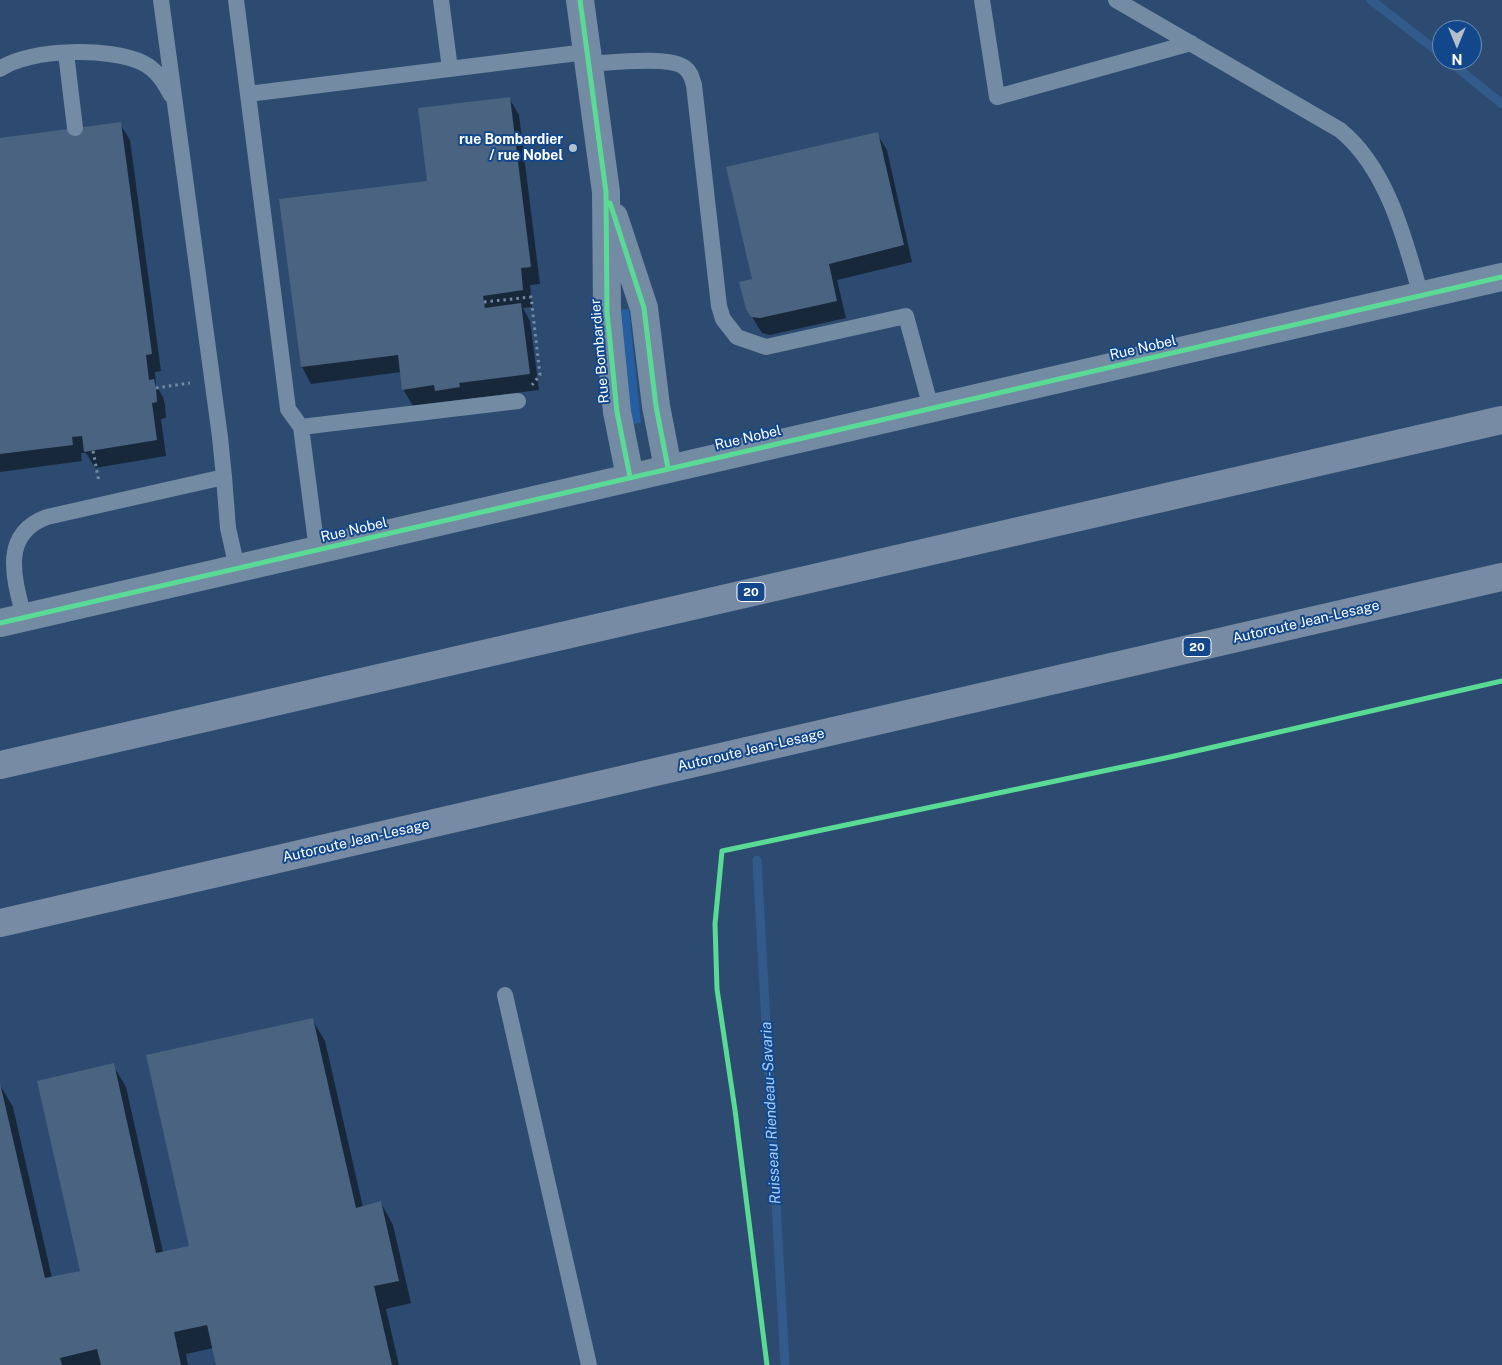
<!DOCTYPE html>
<html>
<head>
<meta charset="utf-8">
<style>
	body { margin:0 }
	#map { position:relative; width:1502px; height:1365px; overflow:hidden; background:#2d4b70; font-family:"Public Sans",sans-serif }
	canvas { display:block }
	.north { position:absolute; left:1432px; top:20px; width:50px; height:50px; box-sizing:border-box; background:#12488b; border:1px solid #7191b9; border-radius:50%; rotate:180deg; font-size:14px; font-weight:700; line-height:20px; text-align:center; color:#fff }
	.north::after { content:''; display:block; margin:auto; width:18px; height:22px; background:#b6c0cd; clip-path:polygon(50% 0,100% 100%,50% 72%,0 100%) }
</style>
</head>
<body>
<div id="map">
<canvas width="1502" height="1365"></canvas>
<div class="north">N</div>
</div>
<script>
const ctx = document.querySelector('canvas').getContext('2d');
ctx.lineJoin = 'round';
function paint(path, color) { ctx.fillStyle = color; ctx.fill(path, 'evenodd'); }
function stroke(path, color, width, dash) { ctx.strokeStyle = color; ctx.lineWidth = width; ctx.lineCap = dash ? 'butt' : 'round'; ctx.setLineDash(dash || []); ctx.stroke(path); }
function drawText(font, color, halo, rows, align = 'center') {
  ctx.font = font + ' "Public Sans",sans-serif'; ctx.lineWidth = 4; ctx.setLineDash([]); ctx.textBaseline = 'middle'; ctx.strokeStyle = halo; ctx.fillStyle = color; for (const [text, x, y, turn = 0] of rows) {
    ctx.save(); ctx.translate(x, y); ctx.rotate((+turn || 0) * Math.PI / 180); ctx.textAlign = isNaN(turn) ? turn : align; if (halo) ctx.strokeText(text, 0, 0); ctx.fillText(text, 0, 0); ctx.restore();
  }
}
const green = new Path2D(`
	M629,309L641,423L631,424L619,310Z`);
const shadow = new Path2D(`
	M509,98L519,115L540,284L530,285L532,307L523,308L530,321L539,390L413,406L403,389L401,372L311,384L302,367L281,200L428,182Z
	M120,124L130,140L161,371L155,372L156,385L163,397L165,405L166,418L161,419L166,456L95,468L86,453H81L82,461L0,472V140Z
	M877,134L887,150L912,262L837,280L846,318L770,335L762,333L747,309L753,280Z
	M312,1019L325,1041L363,1207L381,1203L393,1225L411,1303L386,1309L399,1365H217L213,1348L186,1354L188,1365H0V1085L13,1107L52,1278L81,1271L113,1065L126,1087L163,1252L191,1247Z`);
const stream = new Path2D(`
	M1371,0L1442,55
	M1448,60L1502,104
	M757,860L785,1365`);
const building = new Path2D(`
	M510,97L531,267L521,268L523,290L483,296L485,308L521,303L530,374L459,383L460,387L435,391L434,385L402,390L398,355L301,367L279,199L427,181L418,108Z
	M121,122L152,354L146,355L149,380L154,379L156,388L157,402L152,403L157,440L84,452L82,436L72,437L73,445L0,454V138Z
	M878,132L904,245L829,264L837,301L760,318L751,317L746,309L739,282L752,279L726,167Z
	M313,1018L356,1208L381,1201L399,1281L374,1286L392,1365H216L207,1325L174,1332L181,1365H101L97,1349L60,1358L62,1365H0V1083L45,1278L80,1271L37,1081L114,1063L156,1253L189,1246L146,1055Z`);
const path = new Path2D(`
	M484,302L531,297L540,375L532,385
	M156,388L190,383
	M93,451L99,482`);
const service = new Path2D(`
	M161,0L220,437L224,477
	M236,0L288,409L301,427
	M441,0L450,69
	M982,0L997,97L1191,43
	M1116,0L1340,130C1387,168 1405,239 1421,296
	M66,53L75,128
	M588,64C608,63 671,55 685,68C691,72 692,79 694,85L719,306L723,319L737,337L766,347L906,316L931,408
	M0,69C30,48 111,47 143,63C157,70 164,82 171,95
	M248,94L586,52
	M317,550L301,427L518,401
	M24,617C14,579 0,534 47,517L224,477L228,528L237,568
	M505,995L589,1365`);
const minor = new Path2D(`
	M580,0L606,192L607,312L617,412L630,477
	M614,217L644,308L656,406L668,468`);
const tertiary = new Path2D(`
	M0,623L1502,277`);
const motorway = new Path2D(`
	M0,765L1502,420
	M0,923L1502,577`);
const cycleway = new Path2D(`
	M580,0L606,192L607,312L617,412L630,477
	M610,203L644,308L656,406L668,468
	M0,623L1502,277
	M767,1365L735,1110L717,989L715,924L722,851L1170,757L1502,681`);
const markers = [
	[573,148,5,"#b6c0cd"]
];
const shields = [
	[751,592,28],
	[1197,647,28]
];
const shieldNames = [
	["20",751,592],
	["20",1197,647]
];
const poiNames = [
	["rue Bombardier",563,140],
	["/ rue Nobel",563,156]
];
const streetNames = [
	["Rue Nobel",1143,348,-13],
	["Rue Bombardier",600,351,-95],
	["Rue Nobel",748,438,-13],
	["Rue Nobel",354,530,-13],
	["Autoroute Jean-Lesage",1306,622,-13],
	["Autoroute Jean-Lesage",751,750,-13],
	["Autoroute Jean-Lesage",356,841,-13]
];
const waterNames = [
	["Ruisseau Riendeau-Savaria",771,1113,-93]
];
paint(green, '#255fa2');
paint(shadow, '#0007');
stroke(stream, '#325a8a', 9);
paint(building, '#4a6380');
stroke(path, '#748ba4', 3, [2.5, 4]);
stroke(service, '#748ba4', 16);
stroke(minor, '#748ba4', 28);
stroke(tertiary, '#748ba4', 28);
stroke(motorway, '#778ca4', 28);
stroke(cycleway, '#5adb95', 5);
for (const [x, y, r, color] of markers) { const dot = new Path2D(); dot.arc(x, y, r, 0, 2 * Math.PI); ctx.fillStyle = color; ctx.fill(dot); stroke(dot, '#12488b', 2); }
for (const [x, y, w] of shields) { const box = new Path2D(); box.roundRect(x - w / 2, y - 9.5, w, 19, 4); ctx.fillStyle = '#12488b'; ctx.fill(box); stroke(box, '#fff', 1); }
drawText('bold 12px', '#fff', null, shieldNames);
drawText('bold 14px', '#fff', '#12488b', poiNames, 'right');
drawText('14px', '#fff', '#12488b', streetNames);
drawText('italic 15px', '#a5ccf8', '#12488b', waterNames);
</script>
</body>
</html>
